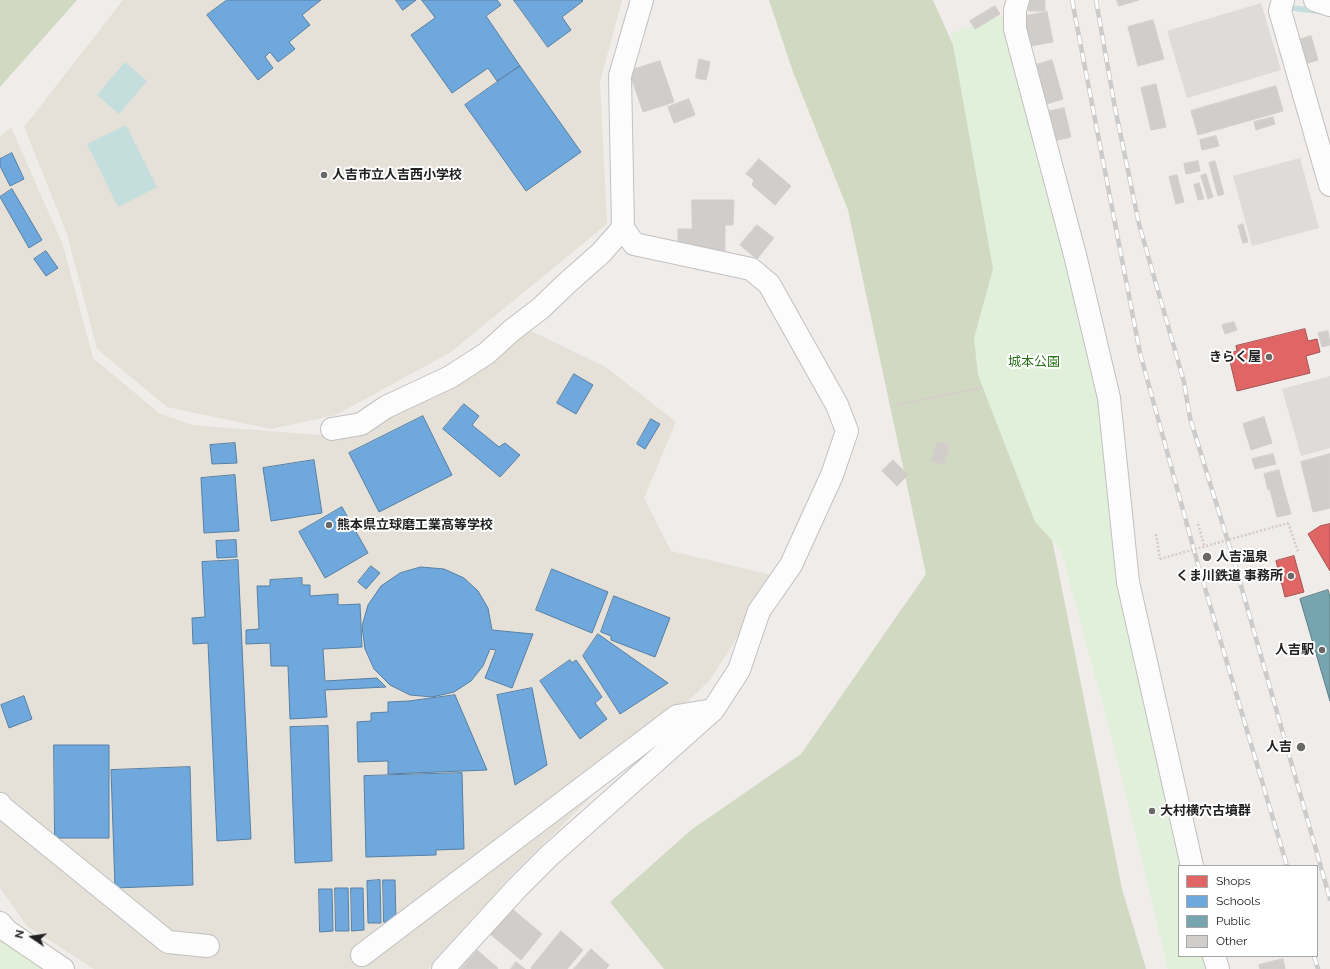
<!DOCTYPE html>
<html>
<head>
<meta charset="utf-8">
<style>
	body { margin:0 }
	#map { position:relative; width:1330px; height:969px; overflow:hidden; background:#efecea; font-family:Raleway,sans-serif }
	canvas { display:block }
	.legend { position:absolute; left:1178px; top:865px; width:140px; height:92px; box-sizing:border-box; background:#fff; border:1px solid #a6a6a6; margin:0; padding:5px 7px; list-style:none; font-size:12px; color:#212121 }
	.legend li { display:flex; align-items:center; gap:8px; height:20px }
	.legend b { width:20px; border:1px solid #a6a6a6 }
	.north { position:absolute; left:12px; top:917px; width:40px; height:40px; -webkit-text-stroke:3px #fff; paint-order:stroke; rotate:283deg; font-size:11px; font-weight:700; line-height:16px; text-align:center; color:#212121 }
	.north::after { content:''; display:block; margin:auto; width:14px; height:18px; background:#212121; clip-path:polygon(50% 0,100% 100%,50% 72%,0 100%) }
</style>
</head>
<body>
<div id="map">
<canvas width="1330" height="969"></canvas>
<ul class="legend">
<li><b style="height:11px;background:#e06666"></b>Shops</li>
<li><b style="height:11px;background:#6fa8dc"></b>Schools</li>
<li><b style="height:11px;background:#76a5af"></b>Public</li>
<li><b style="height:11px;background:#d0cdcb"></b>Other</li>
</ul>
<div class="north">N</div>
</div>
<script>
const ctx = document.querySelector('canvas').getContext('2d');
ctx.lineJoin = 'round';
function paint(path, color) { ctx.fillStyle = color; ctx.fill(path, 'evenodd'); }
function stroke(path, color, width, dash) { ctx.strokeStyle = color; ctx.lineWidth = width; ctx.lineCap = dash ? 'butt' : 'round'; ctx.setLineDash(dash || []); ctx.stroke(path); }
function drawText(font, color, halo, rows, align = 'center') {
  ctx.font = font + ' Raleway,"Noto Sans JP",sans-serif'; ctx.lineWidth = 4; ctx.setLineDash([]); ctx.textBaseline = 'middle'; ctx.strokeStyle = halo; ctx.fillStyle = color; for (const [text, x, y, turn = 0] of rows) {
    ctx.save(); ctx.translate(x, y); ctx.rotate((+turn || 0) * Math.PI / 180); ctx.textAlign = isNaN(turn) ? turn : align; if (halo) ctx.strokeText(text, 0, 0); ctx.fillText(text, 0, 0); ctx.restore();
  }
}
const education = new Path2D(`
	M123,0H622L600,82L607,224L451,352L336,415L271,429L167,407L97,349L67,234L24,127Z
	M11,127L63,245L93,358L159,413L192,425L345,437L531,331L606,367L676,422L644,498L671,551L776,576L710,680L513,874L428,969H94L27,926L0,888V137Z`);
const religious = new Path2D(`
	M1261,3L1281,70L1187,98L1167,31Z
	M1300,158L1319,228L1252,246L1233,176Z
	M1330,376V448L1301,456L1282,389Z`);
const forest = new Path2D(`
	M0,0H77L0,87Z
	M769,0H933L953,45L1122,889L1146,969H664L610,902L691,830L801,754L926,574L848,210L793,72Z`);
const park = new Path2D(`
	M1002,16L1066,254L1093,361L1187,866H1179V956H1208L1211,969H1168L1116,753L1061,550L1035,522L978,375L974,338L993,269L951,33Z
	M0,935L45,969H0Z`);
const water = new Path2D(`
	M125,62L147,81L119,114L97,95Z
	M126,125L157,187L118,207L87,144Z`);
const shops = new Path2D(`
	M1305,329L1308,341L1317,339L1320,352L1306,356L1310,373L1237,391L1228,353L1237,351L1236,346Z
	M1330,524V571L1308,534L1320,526Z
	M1294,556L1304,592L1285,597L1276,561Z`);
const schools = new Path2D(`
	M227,0H321L302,15L310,25L289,42L295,49L278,62L270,52L265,57L273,68L258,80L207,15Z
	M396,0H416L403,10Z
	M422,0H497L501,5L486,16L520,66L497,81L488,68L452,93L411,35L435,18Z
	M514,0H582L583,1L562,17L571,30L548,47Z
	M520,66L581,152L526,191L465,105Z
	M12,153L24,179L10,186L0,166V159Z
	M12,189L42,240L29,248L0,197Z
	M46,251L58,268L46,276L34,259Z
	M574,374L593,385L576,414L557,403Z
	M464,404L479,416L472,425L499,447L505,443L520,455L500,477L443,429Z
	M423,416L452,475L379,512L349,453Z
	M651,419L660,424L645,449L637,444Z
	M235,443L237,463L212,464L210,445Z
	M314,460L322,513L271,521L263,468Z
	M235,475L239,531L204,533L201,478Z
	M342,507L368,553L325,578L299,532Z
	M236,540L237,557L217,558L216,541Z
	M238,560L251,839L217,841L208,643L193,644L192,618L205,617L202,562Z
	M371,566L380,573L366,589L358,582Z
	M421,567L444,569L464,578L478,591L488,608L492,630L533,634L512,688L485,678L496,650L490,649L483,666L471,681L454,692L432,697L410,695L390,685L374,669L365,649L362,626L368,605L381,586L400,573Z
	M552,569L608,592L592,633L536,610Z
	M302,578V585H310V596L338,594V605L360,604L362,647L323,649L325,681L377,678L386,687L325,690L327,717L290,719L288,666H271L270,643L246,644V630L259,629L257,586H270V580Z
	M614,596L670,618L655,657L611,640V636L601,632Z
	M598,634L668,683L620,714L583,656Z
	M570,660L572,663L576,660L602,697L595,703L607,719L580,739L540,681Z
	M532,688L547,765L515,785L497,695Z
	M455,695L487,770L388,774V761L358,762L357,722L371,721V713L388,712V702L409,701Z
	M24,696L32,719L9,728L1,705Z
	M328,726L332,861L295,863L290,727Z
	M54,745H109V838H55Z
	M190,767L193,885L115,888L111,770Z
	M462,773L464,849L436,850V855L366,857L364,776Z
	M380,880L381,923H368L367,881Z
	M383,880H395L396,922H384Z
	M335,888H348L349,931H336Z
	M351,888H363L364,930L352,931Z
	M319,889H332L333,931L320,932Z`);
const public = new Path2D(`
	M1328,590L1330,597V701L1300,599Z`);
const stream = new Path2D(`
	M1292,8L1318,11`);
const building = new Path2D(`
	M1029,0H1045V11H1029Z
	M1117,0H1139L1119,6Z
	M995,6L1000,14L975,29L970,21Z
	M1047,12L1053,42L1025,47L1019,17Z
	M1153,20L1164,59L1138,66L1128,27Z
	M1311,36L1318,60L1305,64L1298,40Z
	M699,59L710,62L706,80L696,78Z
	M1052,60L1063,99L1043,105L1032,66Z
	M660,61L674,102L643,112L629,71Z
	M1156,84L1166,127L1151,130L1141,88Z
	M1276,86L1283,111L1198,135L1191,111Z
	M689,99L695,115L674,123L668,107Z
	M1064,108L1071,137L1050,142L1042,113Z
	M1273,117L1275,124L1256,130L1254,122Z
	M1216,136L1219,146L1202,150L1200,140Z
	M759,159L791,186L775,205L752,185L754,180L746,174Z
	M1198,161L1200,171L1186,174L1184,164Z
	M1215,161L1224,194L1218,196L1209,163Z
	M1206,174L1213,197L1208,199L1201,176Z
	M1177,175L1184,202L1176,204L1169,177Z
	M1199,183L1204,199L1198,200L1194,185Z
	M692,200H734L733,225H725V251L678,250V229H692Z
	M1243,224L1248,242L1243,243L1238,226Z
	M757,225L774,238L757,259L740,245Z
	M1234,322L1237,330L1225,334L1222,325Z
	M1328,331L1330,345L1322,347L1318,333Z
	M1264,417L1272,443L1251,450L1243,424Z
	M937,442L949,445L944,464L932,461Z
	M1273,454L1276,464L1255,469L1252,459Z
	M1330,454V508L1313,512L1301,462Z
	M893,460L908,475L897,486L882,471Z
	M1279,470L1283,486L1268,490L1264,474Z
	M1283,486L1291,514L1277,517L1270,490Z
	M510,907L542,934L521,960L489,933Z
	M561,931L583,950L567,969H532L531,968Z
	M591,949L609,965L606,969H574Z
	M477,950L498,968L497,969H461Z
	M1283,959L1285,969H1260L1259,965Z
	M516,962L525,969H511Z`);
const path = new Path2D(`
	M898,405L984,387
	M1288,523L1298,551
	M1198,524L1204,545
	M1156,534L1160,559`);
const minor = new Path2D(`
	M1018,0L1015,10V29L1075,255L1109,398L1128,582L1192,866
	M1283,0L1280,11L1330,185
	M1315,0L1330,5
	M332,429L361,424L386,407L450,377L487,353L511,331L541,308L567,283L601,253L623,228
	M0,804L3,808L168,942L208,946
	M0,923L7,931L63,969
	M362,955L677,716L713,710
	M1214,956L1218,969
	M443,969L517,888L549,856L713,710L739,670L759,611L791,565L832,475L847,431L837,405L769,284L751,269L634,244L623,228L620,76L642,0`);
const rail = new Path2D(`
	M1072,0L1140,353L1197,561L1287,866
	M1096,0L1115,108L1139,224L1184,382L1190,418L1234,561L1330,899
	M1314,956L1318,969`);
const pathBridge = new Path2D(`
	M1160,559L1288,523`);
const markers = [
	[324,175,4,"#696867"],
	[1269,357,4,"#696867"],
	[329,525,4,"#696867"],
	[1207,557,5,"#696867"],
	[1291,576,4,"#696867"],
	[1322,650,4,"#696867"],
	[1301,747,5,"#696867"],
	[1152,811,4,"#696867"]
];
const poiNames = [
	["人吉市立人吉西小学校",332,175],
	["きらく屋",1261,357,"right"],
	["熊本県立球磨工業高等学校",337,525],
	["人吉温泉",1216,557],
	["くま川鉄道 事務所",1283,576,"right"],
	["人吉駅",1314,650,"right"],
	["人吉",1292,747,"right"],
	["大村横穴古墳群",1160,811]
];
const parkNames = [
	["城本公園",1034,362]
];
paint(education, '#e5e1d8');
paint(religious, '#dddcdb');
paint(forest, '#d1d9c3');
paint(park, '#e0f0da');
paint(water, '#c3dedd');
paint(shops, '#e06666');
stroke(shops, '#a75151', 1);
paint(schools, '#6fa8dc');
stroke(schools, '#5880a4', 1);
paint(public, '#76a5af');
stroke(public, '#5c7d84', 1);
stroke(stream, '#c3dedd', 5.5);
paint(building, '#d0cdcb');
stroke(building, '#d2cecc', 1);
stroke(minor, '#c2c1c0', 24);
stroke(path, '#d6cacb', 2.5, [2, 2]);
stroke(minor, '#fdfcfc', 22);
stroke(rail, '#cbcbcb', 4.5);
stroke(rail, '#fff', 3, [9]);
stroke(pathBridge, '#d6cacb', 2.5, [2, 2]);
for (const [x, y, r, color] of markers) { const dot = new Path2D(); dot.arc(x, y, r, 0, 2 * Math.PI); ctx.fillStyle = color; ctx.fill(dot); stroke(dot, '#fff', 1.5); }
drawText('bold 13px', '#212121', '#fff', poiNames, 'left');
drawText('13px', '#29741b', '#fff', parkNames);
</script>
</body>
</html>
